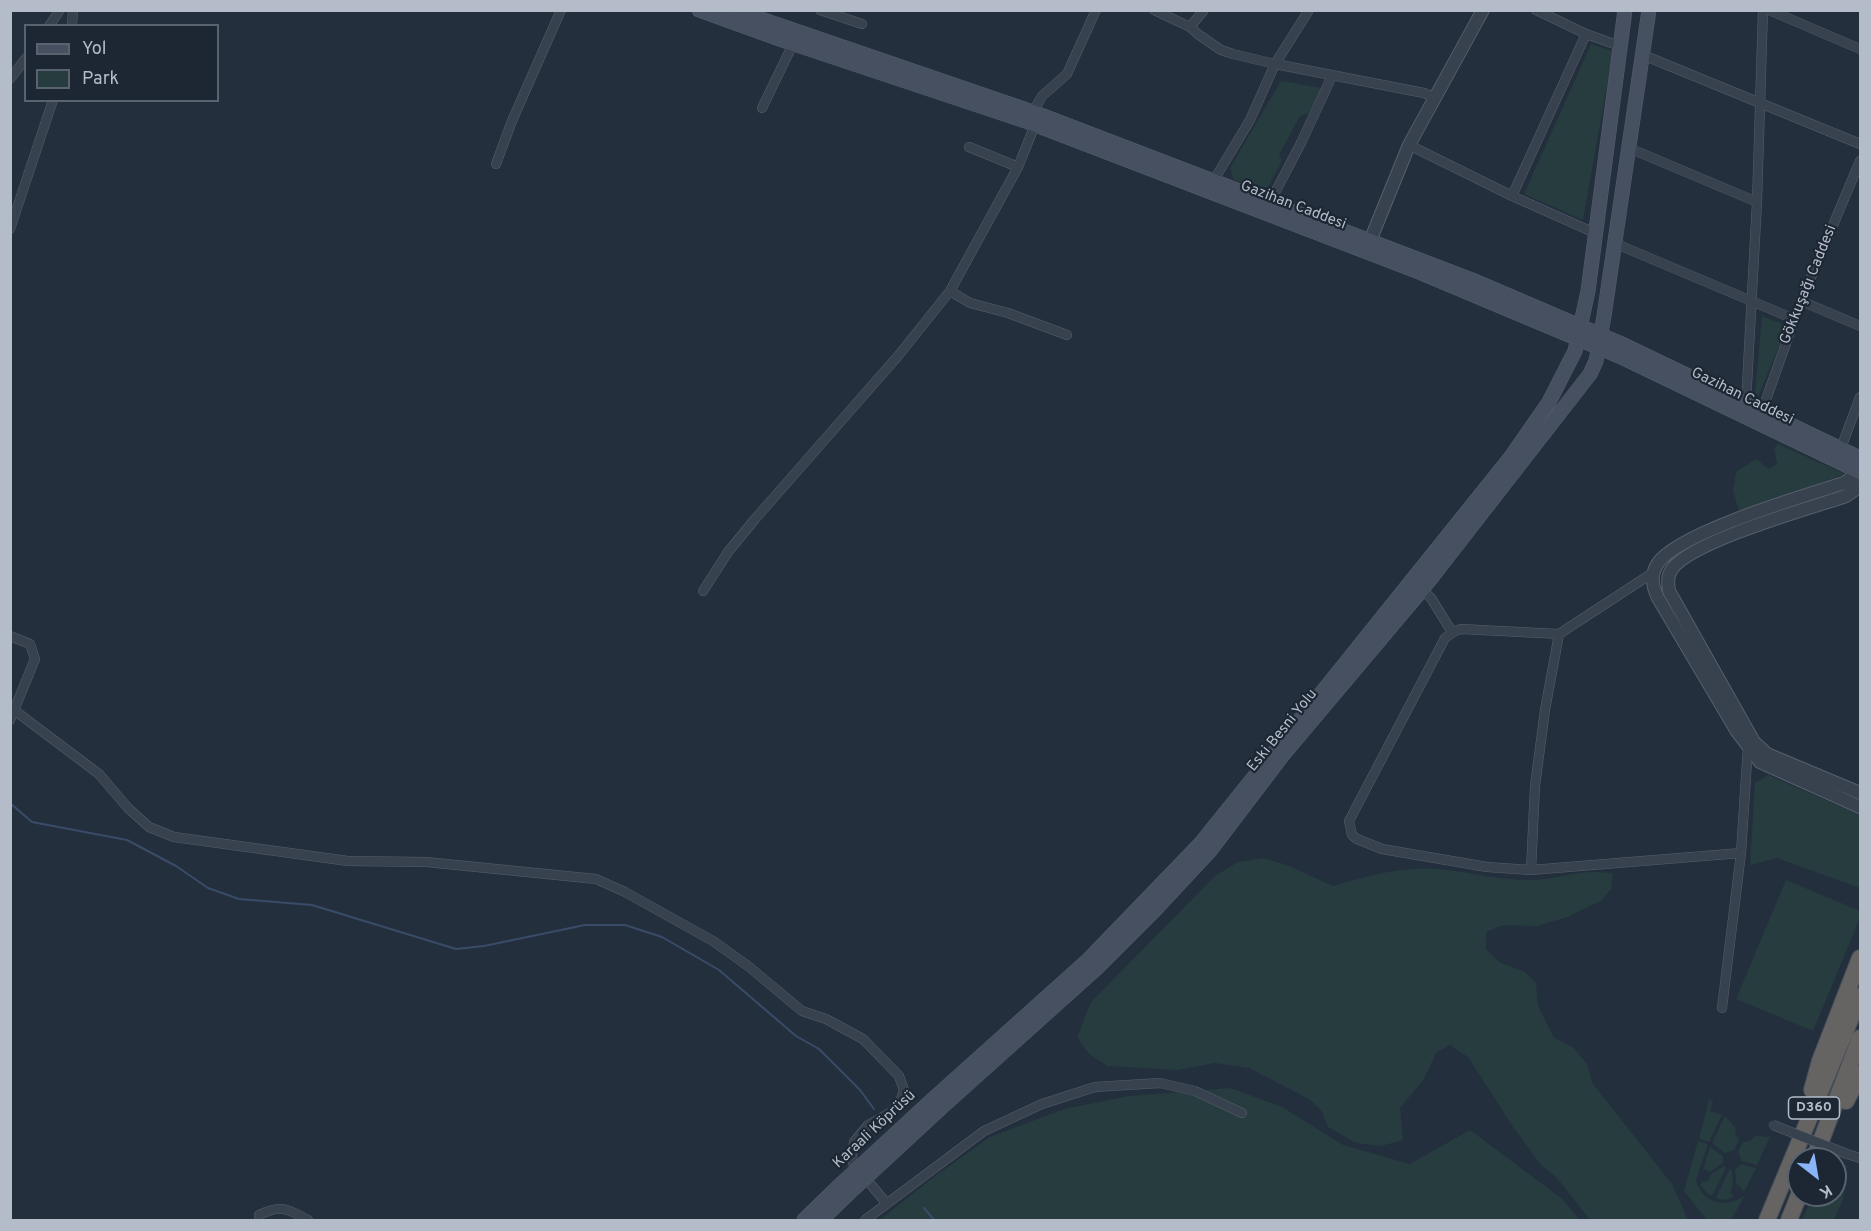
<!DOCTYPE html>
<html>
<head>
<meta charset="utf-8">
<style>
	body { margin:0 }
	#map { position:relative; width:1871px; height:1231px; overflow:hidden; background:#242f3e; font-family:Overpass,sans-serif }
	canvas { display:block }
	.frame { position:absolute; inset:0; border:12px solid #b4bcc9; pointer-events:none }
	.legend { position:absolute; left:24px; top:24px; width:195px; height:78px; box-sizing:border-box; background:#1d2633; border:2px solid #59626f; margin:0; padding:8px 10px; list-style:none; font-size:18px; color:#b4bcc9 }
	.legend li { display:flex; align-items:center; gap:12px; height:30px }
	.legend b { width:30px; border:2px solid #59626f }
	.north { position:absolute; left:1787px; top:1147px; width:60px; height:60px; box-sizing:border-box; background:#1d2633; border:2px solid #59626f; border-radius:50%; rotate:149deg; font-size:16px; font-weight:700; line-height:24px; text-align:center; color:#b4bcc9 }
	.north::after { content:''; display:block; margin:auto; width:21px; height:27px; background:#8ab4f8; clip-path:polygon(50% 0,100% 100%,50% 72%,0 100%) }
</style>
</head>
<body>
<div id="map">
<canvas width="1871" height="1231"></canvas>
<div class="frame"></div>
<ul class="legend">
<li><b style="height:8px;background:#465061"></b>Yol</li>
<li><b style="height:16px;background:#263c3f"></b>Park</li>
</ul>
<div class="north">K</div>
</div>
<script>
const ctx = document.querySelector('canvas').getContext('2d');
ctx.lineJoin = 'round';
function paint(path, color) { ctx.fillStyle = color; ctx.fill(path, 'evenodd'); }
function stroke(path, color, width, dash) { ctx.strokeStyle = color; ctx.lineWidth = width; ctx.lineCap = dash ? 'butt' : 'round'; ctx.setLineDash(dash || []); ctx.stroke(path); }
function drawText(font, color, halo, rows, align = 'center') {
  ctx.font = font + ' Overpass,sans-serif'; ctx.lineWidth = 4.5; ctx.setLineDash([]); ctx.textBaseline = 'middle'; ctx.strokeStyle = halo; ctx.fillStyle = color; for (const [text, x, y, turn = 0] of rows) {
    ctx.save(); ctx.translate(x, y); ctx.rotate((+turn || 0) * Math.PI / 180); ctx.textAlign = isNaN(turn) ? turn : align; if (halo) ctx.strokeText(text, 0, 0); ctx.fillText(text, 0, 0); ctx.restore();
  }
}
const green = new Path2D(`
	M1591,44L1613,51L1583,220L1524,194Z
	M1281,81L1322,88L1309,113L1300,116L1279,155L1282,161L1266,191L1234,180L1230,168Z
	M1762,316L1787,326L1759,395L1755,394Z
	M1778,444L1843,473V475L1740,514L1733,491L1736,472L1756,459L1769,469L1777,464L1774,448Z
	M1768,775L1860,815V888L1777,858L1750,865L1755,783Z
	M1263,858L1287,865L1333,886C1367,876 1402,866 1438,869C1469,872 1499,880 1530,880C1559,880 1582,867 1613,874L1611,889L1602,900L1567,917L1537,926L1503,925L1486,932V949L1499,962L1525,972L1536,983L1538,1006L1554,1038L1573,1047L1587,1064L1593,1084L1672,1184L1688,1220H1590L1557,1178L1541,1165L1513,1127L1468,1057L1450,1045L1436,1053L1424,1079L1400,1108L1403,1140L1381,1146L1356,1143L1328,1127L1321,1110L1309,1099L1249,1068L1215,1063L1178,1070L1108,1066L1089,1054L1077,1037L1091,1002L1215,876L1238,862Z
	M1786,880L1860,911V918L1813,1031L1736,999Z
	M1231,1088L1282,1107L1343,1145L1410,1164L1470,1130L1561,1198L1580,1220H880L931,1179L990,1137L1064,1109L1129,1096Z
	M1709,1100L1713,1101L1710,1111L1722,1115L1709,1142L1699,1139Z
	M1725,1116L1736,1128L1735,1134L1739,1140L1734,1150L1725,1153L1712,1143Z
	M1755,1136L1770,1137L1757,1165L1742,1161L1738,1152L1743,1142L1750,1141Z
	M1698,1141L1708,1144L1696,1180C1702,1203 1726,1210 1745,1195L1731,1220H1707L1684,1191Z
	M1710,1147L1723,1156V1163L1710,1172L1703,1169Z
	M1830,1157L1839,1158L1847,1167L1843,1199L1834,1220H1802L1813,1195H1835V1159H1829Z
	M1741,1164L1756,1168L1744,1192L1740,1187L1736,1184L1735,1170Z
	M1724,1166L1726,1168L1712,1196L1708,1194L1700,1185L1702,1182L1708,1181L1711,1174Z
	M1729,1170H1732L1733,1185L1730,1192L1734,1196C1728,1200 1723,1201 1716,1198Z`);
const stream = new Path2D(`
	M10,803L32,822L127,840L176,866L208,888L239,899L312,905L456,949L484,946L585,925H625L662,937L719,970L796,1036L819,1049L860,1090L874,1109
	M924,1208L934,1220`);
const minor = new Path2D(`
	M820,10L862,24
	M1154,10L1190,27L1199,35L1221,50L1233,54L1275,64L1424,93L1435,98
	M1536,10L1586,34L1620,46
	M1769,10L1860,49
	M49,26L60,10
	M72,26L73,10
	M1190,27L1204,10
	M1643,55L1860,144
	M10,79L26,58
	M762,108L793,44
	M1033,112L1042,96L1067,74L1096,10
	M1409,145L1512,196L1595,233
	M969,147L1018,167
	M1629,148L1757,202
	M496,164L512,121L561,10
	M1214,180L1250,120L1275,64L1309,10
	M1512,196L1586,34
	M1270,202L1301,143L1332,76
	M10,229L53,100
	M1614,243L1794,319
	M950,291L970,303L1008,313L1067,335
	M1801,301L1860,326
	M1746,403L1757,202L1763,10
	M1762,411L1801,301L1860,161
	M1841,448L1860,397
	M1422,590L1431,598L1452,632
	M703,591L728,552L755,519L898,356L950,291L1018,167L1035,125
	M1559,634L1461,629L1455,631L1445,638L1349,821L1352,835L1357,839L1382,849L1487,867L1531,870L1741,853
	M10,636L30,644L35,659L10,720
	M14,710L99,774L128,808L149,827L174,837L348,861L426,862L596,879L625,892L713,941L748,966L802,1011L826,1019L863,1039L899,1076L904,1090L901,1099L893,1111L868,1125L854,1142L852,1155L853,1163L887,1204
	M1531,870L1535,786L1545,710L1559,634L1654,572
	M1722,1008L1741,853L1748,746L1750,745
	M1847,1154L1860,1158
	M259,1220V1215C281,1204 288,1209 308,1220
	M865,1220L984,1131L1042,1104L1095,1087L1160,1083L1195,1091L1242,1113`);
const tertiary = new Path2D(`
	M1370,241L1409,145L1483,10
	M1860,471L1844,483C1804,496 1680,532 1658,563C1650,575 1652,586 1658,598L1736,730L1760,762L1860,807
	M1860,486L1846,496C1810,508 1692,541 1672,569C1667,576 1668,583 1669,591L1754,742L1767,754L1860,793`);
const secondary = new Path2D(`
	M699,10L782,40L1028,122L1419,272L1619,356L1860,472
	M735,10L1033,112L1472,280L1624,345L1860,458
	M933,1099L1089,959L1201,843L1510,458L1549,402L1575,351L1588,291L1625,10
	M941,1108L1097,968L1155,910L1210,851L1283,755L1422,590L1590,374L1596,361L1604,316L1649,10
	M804,1220L840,1185
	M821,1220L848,1194`);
const trunk = new Path2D(`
	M1812,1090L1820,1061L1860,958
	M1846,1101L1860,1074
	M1814,1159L1860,1038
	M1767,1220L1860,996
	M1789,1220L1799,1195`);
const minorBridge = new Path2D(`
	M1773,1125L1847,1154`);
const secondaryBridge = new Path2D(`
	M840,1185L933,1099
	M848,1194L941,1108`);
const shields = [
	[1814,1108,51]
];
const shieldNames = [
	["D360",1814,1108]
];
const streetNames = [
	["Gazihan Caddesi",1293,206,21],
	["Gökkuşağı Caddesi",1809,285,-68],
	["Gazihan Caddesi",1742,397,26],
	["Eski Besni Yolu",1283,731,-51],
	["Karaali Köprüsü",875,1130,-43]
];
paint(green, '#263c3f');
stroke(stream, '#394c67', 2);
stroke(minor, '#565f6c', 10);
stroke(tertiary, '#565f6c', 14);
stroke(secondary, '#565f6c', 15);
stroke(trunk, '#434c59', 18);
stroke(minor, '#38414e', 9);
stroke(tertiary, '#38414e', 12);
stroke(secondary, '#465061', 14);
stroke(trunk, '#656462', 16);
stroke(minorBridge, '#565f6c', 10, []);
stroke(secondaryBridge, '#565f6c', 15, []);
stroke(minorBridge, '#38414e', 9);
stroke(secondaryBridge, '#465061', 14);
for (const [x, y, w] of shields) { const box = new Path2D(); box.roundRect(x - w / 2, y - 11, w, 22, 4.5); ctx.fillStyle = '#1d2633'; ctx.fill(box); stroke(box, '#b4bcc9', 1.5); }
drawText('bold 14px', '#b4bcc9', null, shieldNames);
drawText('15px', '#b4bcc9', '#1d2633', streetNames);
</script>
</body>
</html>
